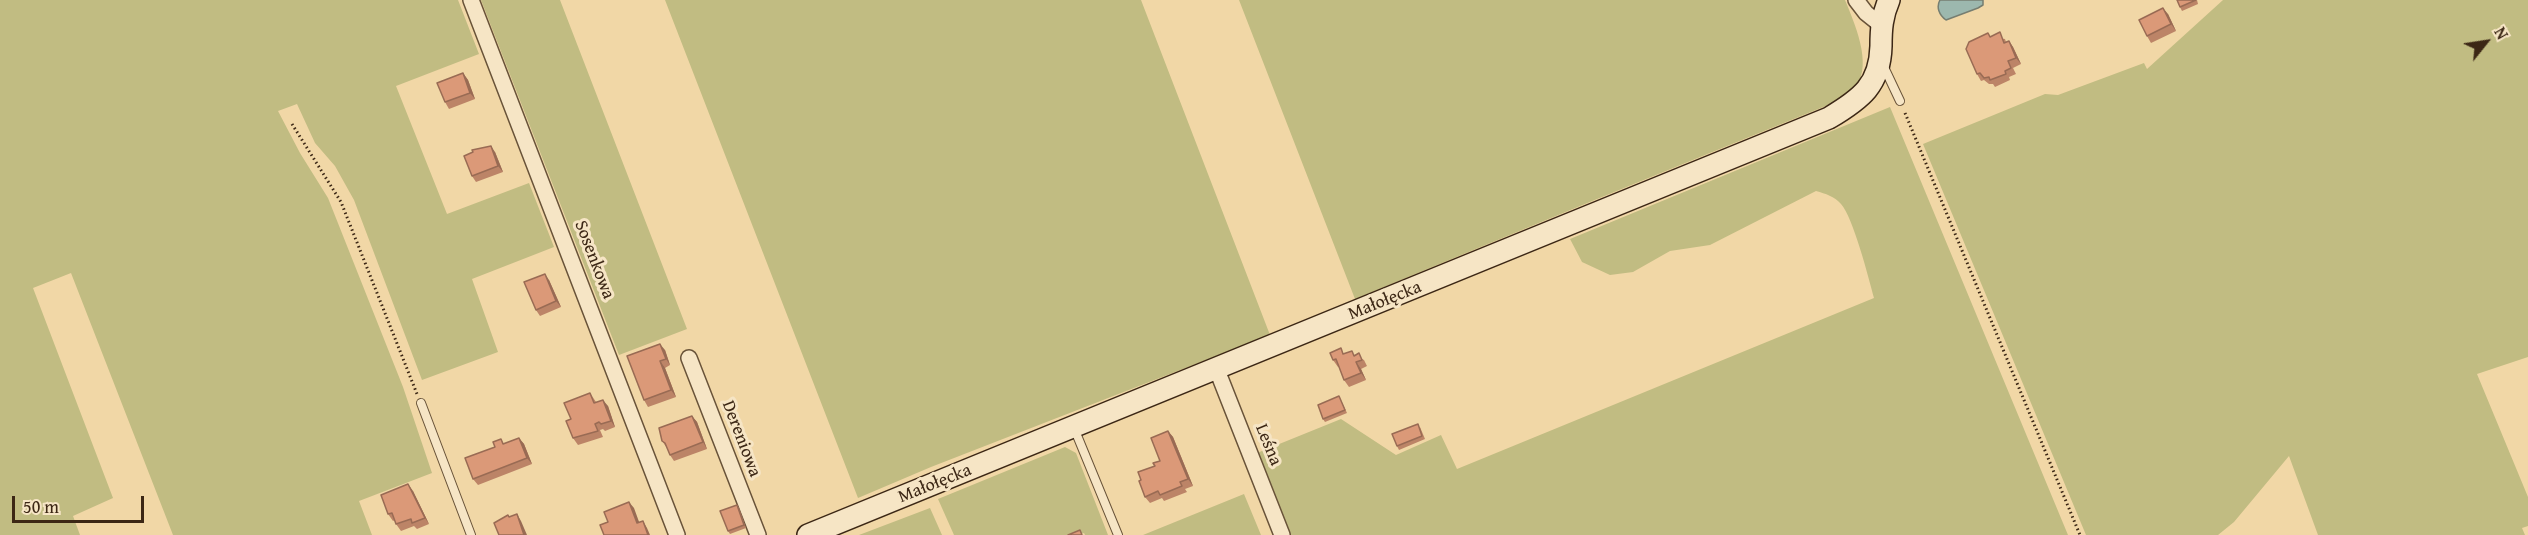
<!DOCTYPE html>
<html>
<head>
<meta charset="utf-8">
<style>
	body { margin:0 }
	#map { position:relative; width:2528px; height:535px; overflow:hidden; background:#f1d7a6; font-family:"Gentium Book Plus",serif }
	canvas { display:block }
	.north { position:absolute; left:2456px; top:12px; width:60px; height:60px; -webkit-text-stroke:4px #f6e5c5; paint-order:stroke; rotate:60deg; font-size:16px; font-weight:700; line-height:24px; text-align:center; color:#3c2715 }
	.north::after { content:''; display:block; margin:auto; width:21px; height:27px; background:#3c2715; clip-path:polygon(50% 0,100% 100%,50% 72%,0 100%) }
	.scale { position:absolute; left:12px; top:496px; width:132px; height:27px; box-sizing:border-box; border:3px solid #3c2715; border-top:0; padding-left:8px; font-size:18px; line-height:21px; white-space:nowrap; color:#3c2715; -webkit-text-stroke:4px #f6e5c5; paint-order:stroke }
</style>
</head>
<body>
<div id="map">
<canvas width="2528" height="535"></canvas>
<div class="north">N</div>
<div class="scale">50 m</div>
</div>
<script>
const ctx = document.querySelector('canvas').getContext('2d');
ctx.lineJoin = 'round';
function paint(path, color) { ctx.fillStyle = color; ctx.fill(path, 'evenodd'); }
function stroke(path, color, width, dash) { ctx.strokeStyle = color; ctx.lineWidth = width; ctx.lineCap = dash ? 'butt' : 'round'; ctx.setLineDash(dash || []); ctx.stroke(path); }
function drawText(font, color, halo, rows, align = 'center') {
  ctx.font = font + ' "Gentium Book Plus",serif'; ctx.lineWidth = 6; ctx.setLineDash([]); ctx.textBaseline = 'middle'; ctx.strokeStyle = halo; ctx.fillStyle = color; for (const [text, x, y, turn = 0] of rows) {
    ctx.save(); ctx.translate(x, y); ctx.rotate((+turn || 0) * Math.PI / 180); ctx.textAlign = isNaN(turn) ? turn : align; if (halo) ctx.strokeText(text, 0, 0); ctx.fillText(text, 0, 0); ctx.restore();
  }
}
const green = new Path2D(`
	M0,0H458L479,54L396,86L447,214L529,183L554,247L472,279L498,352L422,380L354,200L335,166L315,143L297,104L278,111L300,153L328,198L403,387L432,473L359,501L372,535H173L71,273L33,288L113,498L73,516L80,535H0Z
	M481,0H560L687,329L619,355Z
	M665,0H1141L1270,335L931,467L858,498Z
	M1239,0H1845C1854,22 1873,64 1856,86C1852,92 1844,97 1838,101C1677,166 1516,232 1355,299Z
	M2223,0H2528V357L2477,374L2528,497V526L2522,528L2525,535H2318L2289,456L2234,522L2218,535H2086L1923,144L2045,94L2058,95L2144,63L2147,69Z
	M1890,107L2068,535H1290L1257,453L1341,419L1396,455L1441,435L1457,469L1874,298C1869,279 1853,217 1841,204C1834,196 1826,194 1816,191L1710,245L1670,251L1633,272L1610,275L1582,262L1570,239Z
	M1065,447L1076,453L1108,535H1085L1084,533L1078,535H954L938,499Z
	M1244,494L1261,535H1143Z
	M930,508L942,535H859Z`);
const water = new Path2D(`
	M1940,0H1983V5L1978,8L1946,20C1939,15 1936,7 1940,0Z`);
const path = new Path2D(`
	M1905,113L2080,535
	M292,124L341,202L417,394`);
const lane = new Path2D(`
	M1883,65L1900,101
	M421,403L471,535
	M1074,428L1118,535`);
const street = new Path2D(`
	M471,0L677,535
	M1856,0L1866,13L1881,25
	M689,358L758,535
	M1217,370L1282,535`);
const secondary = new Path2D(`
	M808,535L1829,118C1861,99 1880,85 1881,46C1881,29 1882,16 1889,0`);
const wall = new Path2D(`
	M2197,0L2198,4L2182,11L2180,7Z
	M2168,14L2176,31L2151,43L2147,36Z
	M1988,33L1991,37L2005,39L2006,42L2009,41L2013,47L2021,64L2013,68L2016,74L2009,77L2010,80L1995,87L1993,84H1989L1984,80L1981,81L1977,74Z
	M463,73L468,80L475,99L449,109L445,102Z
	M495,152L503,172L476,182L472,176Z
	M549,280L561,307L540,316L536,310Z
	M665,350L670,365L665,368L676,397L648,407L644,400Z
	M1345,354L1355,355L1364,360L1367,366L1361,369L1366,380L1349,387L1344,380L1339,366L1338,367L1333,360Z
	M590,393L596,402L608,406L615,427L605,431L603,429L600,430L603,437L578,445L573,438L571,419Z
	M1339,396L1347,413L1325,422L1323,419Z
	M692,416L697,422L707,449L674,461L670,455L667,448L662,441Z
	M1420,427L1425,439L1399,450L1397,446Z
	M1168,431L1173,437L1193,486L1185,489L1187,492L1164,501L1162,498L1150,503L1145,497L1155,466L1160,461Z
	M519,438L524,444L532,464L478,485L473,479L501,439L504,444Z
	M413,491L429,524L417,529L414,526L401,531L396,524L395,520L393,521L388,514Z
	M737,505L739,508L746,528L730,534L728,531Z`);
const shadedWall = new Path2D(`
	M2163,8L2168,14L2176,31L2171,24Z
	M2009,41L2013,47L2021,64L2016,58Z
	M463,73L468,80L475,99L470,93Z
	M491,146L495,152L503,172L498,166Z
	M545,274L549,280L561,307L556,301Z
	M660,344L665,350L670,365L666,359Z
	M660,361L665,368L676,397L671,390Z
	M1356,362L1361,369L1366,380L1361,373Z
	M603,400L608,406L615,427L611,421Z
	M692,416L697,422L707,449L703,442Z
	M1168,431L1173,437L1193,486L1188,479Z
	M519,438L524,444L532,464L527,458Z
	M408,484L413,491L429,524L425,518Z
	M629,502L634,508L642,530L637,523Z
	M737,505L739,508L746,528L744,525Z
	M517,514L521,521L527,535H524Z
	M643,521L647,528L650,535H648Z`);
const building = new Path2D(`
	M2177,0H2196L2180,7Z
	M2163,8L2171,24L2147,36L2139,20Z
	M2000,32L2004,43L2009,41L2016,58L2008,61L2011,68L2005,71L2006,74L1990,80L1989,77L1984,78L1980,73L1977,74L1966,49L1969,42L1988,33L1990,37Z
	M463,73L470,93L445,102L437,83Z
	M491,146L498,166L472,176L464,156L473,152L472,150Z
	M545,274L556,301L536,310L524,282Z
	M660,344L666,359L660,361L671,390L644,400L627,356Z
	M1341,348L1343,354L1352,351L1354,356L1359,353L1362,360L1356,362L1361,373L1344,380L1336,359L1333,360L1330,353Z
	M590,393L594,403L603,400L611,421L601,424L599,422L595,424L598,431L573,438L566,421L571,419L564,403Z
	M1339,396L1345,410L1323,419L1318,405Z
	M692,416L703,442L670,455L665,443L662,441L659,428Z
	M1418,424L1422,436L1397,446L1392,434Z
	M1168,431L1188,479L1180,482L1182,486L1160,495L1158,491L1145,497L1139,481L1141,480L1138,472L1155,466L1153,463L1160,461L1151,438Z
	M519,438L527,458L473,479L465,458L495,447L493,442L501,439L503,444Z
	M408,484L425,518L412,523L411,519L396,524L392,513L388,514L381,495Z
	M629,502L637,523L643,521L648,535H604L600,525L608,522L604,512Z
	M737,505L744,525L728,531L720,511Z
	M517,514L524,535H499L494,523L508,515L509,517Z
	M1080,530L1082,535H1068Z`);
const streetNames = [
	["Sosenkowa",594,260,69],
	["Małołęcka",1385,301,-22],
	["Dereniowa",741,439,69],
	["Leśna",1268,445,68],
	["Małołęcka",935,484,-22]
];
paint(green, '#c1bc82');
paint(water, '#9cb8ae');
stroke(water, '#767e71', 1.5);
stroke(lane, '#695339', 10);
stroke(street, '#695339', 18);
stroke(secondary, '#3c2715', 24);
stroke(path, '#3c2715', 3, [1.5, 3]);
stroke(lane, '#f6e5c5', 8);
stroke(street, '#f6e5c5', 15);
stroke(secondary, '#f6e5c5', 21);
paint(wall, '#bc8467');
paint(shadedWall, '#996b54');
paint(building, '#db9978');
stroke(building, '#996b54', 1.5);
drawText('18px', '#3c2715', '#f6e5c5', streetNames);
</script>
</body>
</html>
